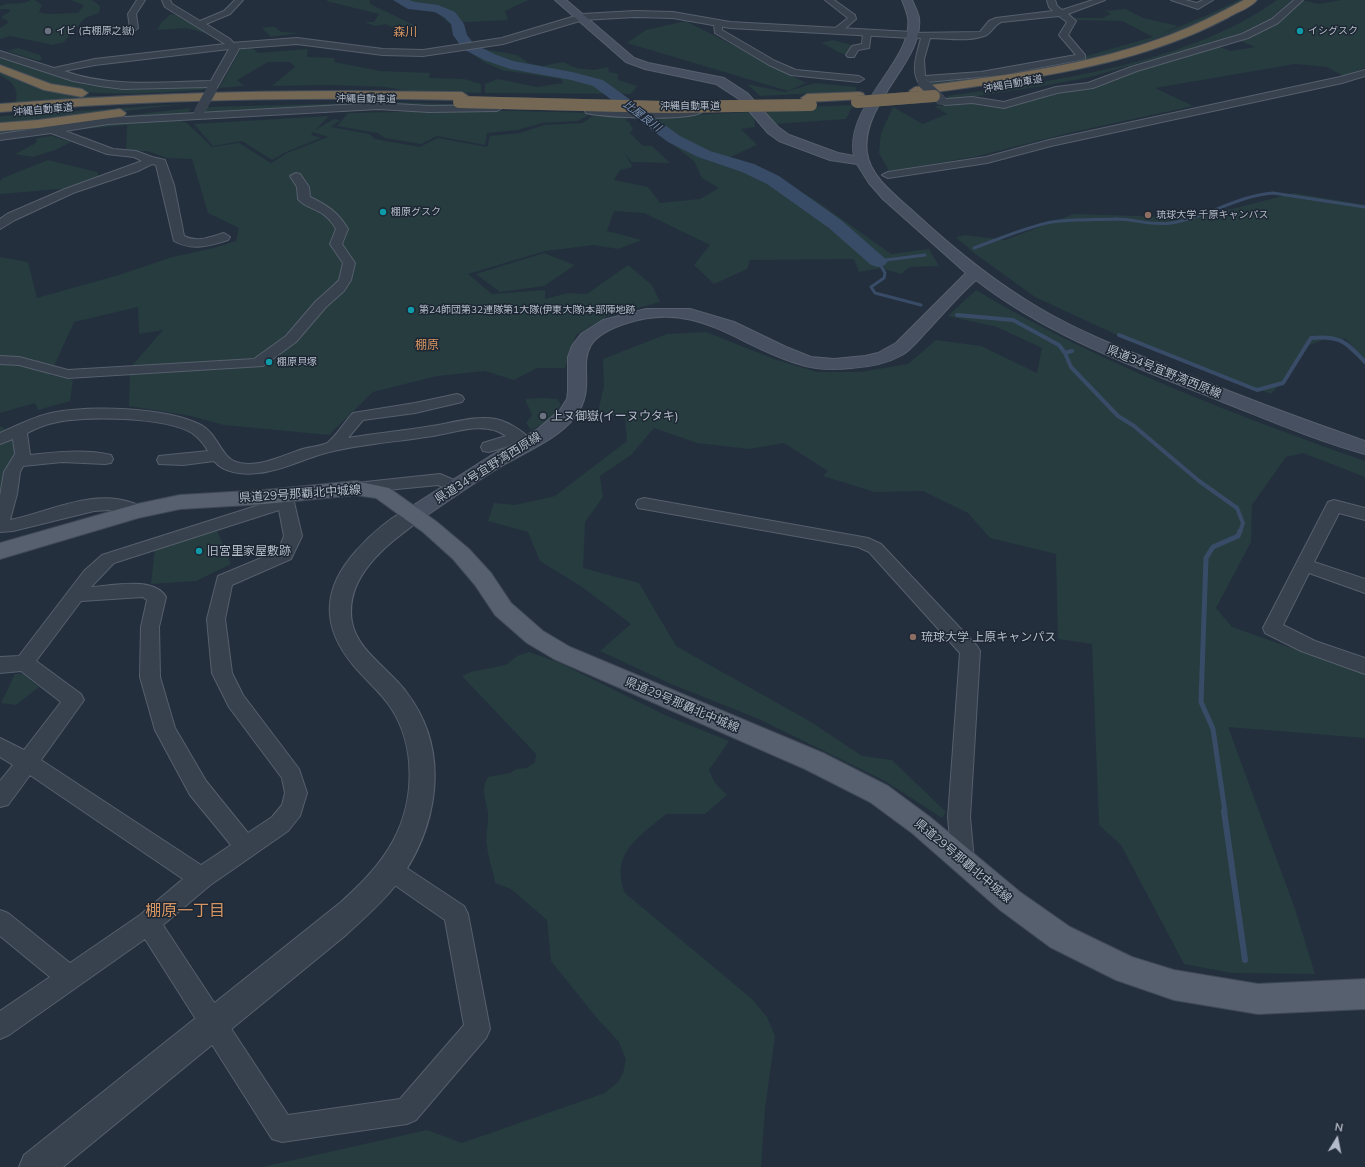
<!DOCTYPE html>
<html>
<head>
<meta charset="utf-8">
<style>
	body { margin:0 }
	#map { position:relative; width:1365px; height:1167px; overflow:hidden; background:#242f3e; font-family:Mulish,sans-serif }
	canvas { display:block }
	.north { position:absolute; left:1317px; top:1119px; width:40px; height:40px; -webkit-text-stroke:3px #1d2633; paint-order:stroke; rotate:10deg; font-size:11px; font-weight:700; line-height:16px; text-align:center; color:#b4bcc9 }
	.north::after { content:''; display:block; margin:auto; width:14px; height:18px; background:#b4bcc9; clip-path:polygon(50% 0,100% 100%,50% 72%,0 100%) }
</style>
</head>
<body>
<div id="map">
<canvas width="1365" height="1167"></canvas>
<div class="north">N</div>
</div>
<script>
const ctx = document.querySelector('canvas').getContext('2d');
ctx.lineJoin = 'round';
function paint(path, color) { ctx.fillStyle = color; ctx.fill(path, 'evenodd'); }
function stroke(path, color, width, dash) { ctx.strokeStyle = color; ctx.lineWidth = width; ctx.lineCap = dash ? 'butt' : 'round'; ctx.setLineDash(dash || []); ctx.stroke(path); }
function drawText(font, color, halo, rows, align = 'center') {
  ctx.font = font + ' Mulish,"Noto Sans JP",sans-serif'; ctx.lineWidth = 3; ctx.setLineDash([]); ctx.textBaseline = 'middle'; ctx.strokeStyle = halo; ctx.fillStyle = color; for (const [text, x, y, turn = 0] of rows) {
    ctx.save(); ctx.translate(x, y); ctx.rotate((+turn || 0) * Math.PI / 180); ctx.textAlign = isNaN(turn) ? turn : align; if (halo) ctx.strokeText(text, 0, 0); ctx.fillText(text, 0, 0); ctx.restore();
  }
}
const green = new Path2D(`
	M31,0H35L42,5L39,12L46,14L78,13L84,5L71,0H92L100,6L99,13L85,18L64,42L53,45L10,36L0,39V28L9,22L1,17L11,11L9,9H0V6C10,1 21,6 31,0Z
	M328,0H370V4L416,26L403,32L385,24L375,26L364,22H374L379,14L326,1Z
	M396,0H528L505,11L508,20L449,23C445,20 441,14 436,13C424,9 404,12 396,0Z
	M1239,0H1244C1148,53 1039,72 931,85L928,81L1076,59L1153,37L1122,21L1075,20L1074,18H1102L1111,14L1105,11L1125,9L1143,18L1178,26L1159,35L1205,16Z
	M1277,0H1292L1268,21L1239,35L1090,77L1043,86L951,100L947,96C1053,81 1188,64 1277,0Z
	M1302,0L1318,4L1342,0H1365V68L1343,76L1327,67L1295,64L1155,88L1193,106L1069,133L974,157L889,171L879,153L881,133L893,107L923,124L947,114L934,106L969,104L1005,107L1049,95L1089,89L1118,77L1217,46L1231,51L1255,47L1238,40L1277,24Z
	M171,14L176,15L212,35L186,28L157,30L161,23Z
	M686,21L806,83L788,91L627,43L646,30Z
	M267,27H275L281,32L298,33L271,37L262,28Z
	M833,40L851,45L847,54C837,54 830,46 821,43Z
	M249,45L258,53L308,49L307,57L335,58L334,62L380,71L430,73L429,78L464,79L481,84V93L409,91L385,87L332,85L272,86L295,67L290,62H268L237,80L244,86L219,88L242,47Z
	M18,48L40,55L42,59L39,61L7,51Z
	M483,49L517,55L528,63L542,66L563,62L576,68L594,70L608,67L609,72L618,74V80L637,86L631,94L485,93V84L498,79L537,87L563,83L561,79L501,70L484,62L468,51Z
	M0,56L86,85L130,88L205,86L203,90C159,92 105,98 63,88C41,82 21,73 0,65Z
	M0,71C39,90 67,95 110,97L15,103C20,88 12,82 0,75Z
	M815,83L855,87L857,91L760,96L747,84L785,92Z
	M396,102L469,105L204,113L207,107Z
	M183,104L54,120L0,124V117L2,116Z
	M853,105L846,119L774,124L764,109Z
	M191,108L188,113L98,119L0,135V130Z
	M480,110L593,113L578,121L542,123L517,130L487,133L485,145L437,136L421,144L385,138L378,133L337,126L348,113Z
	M754,112L755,127L741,129L757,145L728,158L771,174L815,200L891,254L929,249L939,266L910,267L901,274L881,268L859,272L854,259L750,260L747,269L714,284L694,265L710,245L644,213L614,211L607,231L642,240L618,249L594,245L545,251L468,274L492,294L545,290V299L568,293L587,294L628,265L652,285L660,302L608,316L576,335L565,368H537L514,380L485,371L437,376L373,392L329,435L224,425L191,416L129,406L130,368L163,330L139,334L138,307L74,322L50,375L73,380L70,401L38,410L35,403L0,413V257L28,262L37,298L119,275L172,257L214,248L236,241L239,228L208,213L192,159L167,158L147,151H126L127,125L86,129V126C110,124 163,115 185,122C189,124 208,143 212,147L239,143L271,163L287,153L328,137L313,132L311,135L321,138L286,152L272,160L242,141L213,146L194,124L329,116L315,130L334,119L340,120L331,127L369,134L375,139L420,147L438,138L487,147L490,136L520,133L544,125L583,123L596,113H610L620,117H631L625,120L629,122L633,129L630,133L643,146H652L670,163L632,162L624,153L633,167L620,170L614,180L648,187L660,203L700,199L719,188L702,178L694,161L664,138L674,135L649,117Z
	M52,136L71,142L55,150L33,157L15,154L36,143L37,138Z
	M48,160L97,172L101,178L71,188L0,194V181L3,178Z
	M1294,193L1365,205V360L1346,339L1329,338L1309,345L1290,373L1271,394L1117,335L1035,297L974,253L956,237L965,235L1005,240L1074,214L1170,217L1232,209Z
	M544,253L575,265L544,286L500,292L476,274Z
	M976,290C1098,363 1232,414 1365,461V477L1303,453L1286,457L1252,505L1251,542L1216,608L1232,627L1365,674V738L1228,727L1295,909L1315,974L1231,973L1184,964L1121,845L1099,825L1092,644L1058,639L1056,554L990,538L968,513L923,491L875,492L823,476L828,471L784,443L749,449L697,443L654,428L631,455L600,476L603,497L585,522L583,568L639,583L676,646L811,722L862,756L892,760L946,812L942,818L885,781L759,719L671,684L600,651L631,624L582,587L540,561L528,532L488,521L494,503L515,505L555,496L627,441L625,419L598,411L604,386L603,359L667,334L706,332L774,359L817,372H860L908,364L936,340L981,346L1037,373L1042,348L997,327L948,316Z
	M543,398L557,399L561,404C553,419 546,423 531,430L526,423L532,415L525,399Z
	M0,426L16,435L19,452L7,491L0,492Z
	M216,528L231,564L196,581L151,584L155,549Z
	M529,652L560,663L667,716L729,741L709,770L715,783L727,795L705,814H666C638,838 610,853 625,893L752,999L767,1017L775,1036L765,1109L761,1167H262L427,1130L462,1143L605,1093L618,1082L623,1073L626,1060L619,1042L596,1017L551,961L547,920L511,889L495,883C493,870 488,858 487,846C485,835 489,822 488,812C486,799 480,790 488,777L510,773L516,769L527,768L535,762L536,754L462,676L471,672L506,665L517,656Z
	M15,674H23L39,687L16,705L1,703Z`);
const streamFar3 = new Path2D(`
	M974,248C999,239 1026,227 1052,222C1073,219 1096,220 1116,219C1135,219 1151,226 1171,223C1206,218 1236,196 1273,193L1365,207
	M921,305L875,293L871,287L884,278L885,273L878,261L925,255`);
const streamFar2 = new Path2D(`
	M957,315L1013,320L1059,345L1065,353L1071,367L1118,416L1134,426L1199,481L1237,508L1243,523L1240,532
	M1119,335L1257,390L1283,383L1311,338C1340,335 1346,342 1365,362
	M1065,353L1072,351`);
const streamFar1 = new Path2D(`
	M1225,812L1213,729L1201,702L1206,558L1213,547L1238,536L1240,531`);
const stream = new Path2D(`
	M1224,811L1245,960`);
const river = new Path2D(`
	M393,0H409L415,2L438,5L455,12L464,24L467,35L473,43L494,54L513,61L572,72L603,80L680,136L710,151L754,164L779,176L841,220L888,261L885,265L878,267L871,265L829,228L767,184L742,172L698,157L668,142L593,86L571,80L510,69L484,60L463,49L453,35L451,24L445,18L435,12L408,9Z`);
const minor = new Path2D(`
	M137,0H145L136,14L138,28L134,31L130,28L128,14Z
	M162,0H170L172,4L200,21L224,11L235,0H243L230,14L206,24L230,39L239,49L215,91H209L208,87L123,89L100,86L73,81L0,57V51L54,68L95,59L225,44L165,7ZM229,49L211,81C162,82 111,88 64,71L95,65Z
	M825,0H834L855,15L856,19L840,33H834V29L848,18Z
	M1047,0H1055L1057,6L1062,10L1093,0H1105L1068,14L1076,21L1068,35L1085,55V59L1001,75L927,82L926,85H920C910,70 917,55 921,38L909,37V33L980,32L989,21L996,18L1053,11L1049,7ZM1059,16L1067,22L1059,35L1076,55L981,72L925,76L924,59L930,38C947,38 968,42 984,36C991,34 994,25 1001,22Z
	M1171,0H1185L1197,3L1203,0H1213L1198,9Z
	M1294,0H1303L1278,23L1248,38L1137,71L1093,88L1057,93L1004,108L972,103L945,105L936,100L941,97L947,99L972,97L1004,102L1056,87L1088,83L1131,67L1242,34L1272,19Z
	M718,21L722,24V30L775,61L796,70L859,76L864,79L859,82L791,75L769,65L715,33L714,24Z
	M867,30L871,33L869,48L858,50L854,57H848L846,55L852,46L862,44L863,33Z
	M1365,70V76L1342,83L1051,146L987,163L888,178L882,175L888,172L986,157L1049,140L1340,77Z
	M378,103L429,106L497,105L502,108L497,111L429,112L378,109L108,124L65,131L113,149L136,151L152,157L165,160L174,185L184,236C197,243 210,237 224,233L230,237L228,240C209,246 192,251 174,241L156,165L152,164L138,171L73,193L15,220L0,229V219L7,214L65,189L142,161L134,157L107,154L51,133L0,140V134L108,118Z
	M590,108L649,112L698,108L703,111C693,122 603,117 586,113L585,111Z
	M296,173L300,174L309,187L310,197C327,205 338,212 348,229L342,244L355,263L351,280L344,291L326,307L296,342L263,366L68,378L19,365L0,364V356L19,357L68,370L254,359L286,336L316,301L334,285L339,280L343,263L330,244L336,229C324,207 308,211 298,199L297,187L290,176Z
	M457,394L462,396L464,399L462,402L415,413L363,420L348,438C376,433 404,431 432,426C453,423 475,415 496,419C509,422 527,433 534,444L532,448L526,449L515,444L489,452L483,451L481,447L483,443L506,436C485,421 457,432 433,436C396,442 358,444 322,454C301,460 281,471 258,473C243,475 224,473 214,461L183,465L159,464L157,460L159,456L208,451C204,444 199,438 192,433C167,417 82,415 53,423C44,425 35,429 27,433L30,455C56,452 85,449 111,455L113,459L111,463L105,464L62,462L23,466L20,472L17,494L10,520C49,512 93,488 133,503C138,505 142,506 145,511L143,515L137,517L121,511L109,510L94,511L13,531L0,532V496L4,472L15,454L13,439L0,444V433C16,426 33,417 51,413C89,405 166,407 201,425C217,433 221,457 236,462C258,469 283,455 303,449C310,447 321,446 327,443C335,438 346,420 353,413L415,403Z
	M440,474L461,483L463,487L461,491L455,492L438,485L356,493L350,492L348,488L350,484L356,483Z
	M287,489L293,491L295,495L294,502L302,536L291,559L232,585L225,619L232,673L243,695L299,769L307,793L300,816L288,831L209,886L163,925L288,1115L400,1099L464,1025L445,920L383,877L380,870L383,863L391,860L399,863L464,906L468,914L490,1029L486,1038L416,1120L407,1124L282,1142L272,1139L145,939L9,1035L0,1039V1011L50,977L0,936V910L8,913L70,963L140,915L183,879L30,775L8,805L0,807V781L13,765L0,757V738L24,750L61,702L21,671L0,673V657L19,656L84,571L102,555L278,499L281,491ZM279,510L284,536L278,551L218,576L207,619L212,673L229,707L282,778L285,793L282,805L272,817L248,833L206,781L175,728L160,677L159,627L166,597C154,576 112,586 91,587L114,563ZM143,597L147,600L141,627L140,677L155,730L190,795L231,845L201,865L41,760L84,700L81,694L36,661L81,601Z
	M644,498L868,538L881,544L977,646L980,651L970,817L974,861L971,868L963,871L955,868L952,861L948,817L960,653L869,552L858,547L638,508L636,504L638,500Z
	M1334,500L1365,508V520L1339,513L1314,562L1365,579V593L1309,573L1283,625L1315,641L1365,658V674L1301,651L1265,633L1263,628L1326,506L1328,502Z`);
const tertiary = new Path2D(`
	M635,11L673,12L730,22L912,32L917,35L912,38L730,28L673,18L635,17L583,20L503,44L423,56L383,55L297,44L231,49L225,46L231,43L297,38L383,49L423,50L502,38L582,14Z
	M413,508L420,510L423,515L420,520C388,544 344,576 352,622C357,651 391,670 407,693C452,752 438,830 395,886C381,904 363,919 346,935L63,1167H19L24,1155L341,902C361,884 380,865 393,841C415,801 416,746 391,708C381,692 365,680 353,665C321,626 322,589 356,551C369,536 394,513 413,508Z`);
const secondary = new Path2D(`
	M555,0H566L634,58L648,63L724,78L747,93L778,127L789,135L838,153L854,156C844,105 914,61 908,18C907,12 904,5 902,0H912C914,5 918,12 919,18C924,61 860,103 867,153C870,178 899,198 916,214C954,249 994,282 1039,308C1081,333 1128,351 1173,369C1237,395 1301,419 1365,441V454C1317,441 1269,420 1223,402C1138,368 1049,337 976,280C958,296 943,314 927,331C919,339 912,349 902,355C886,364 869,367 851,368C833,370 816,370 799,364C737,346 699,300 627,323C557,345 605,378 575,417C557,439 529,450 505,464C476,481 448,501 420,520L413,522L406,520L403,515L406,510L492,455L538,429L560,410L567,399L568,392V357L572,346L581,334L603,320L646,309H690L734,322L786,347L811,357L834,359L865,356L878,353L896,343L966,273L883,199L869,183L857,164L830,160L779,141L768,133L739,99L716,84L645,69L626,62Z`);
const primary = new Path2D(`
	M356,481L389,488L437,522L469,549L491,573L511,603L543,631L570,647L823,753L888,786L930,817L1020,892L1070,927L1132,957L1174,970L1258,984L1365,979V1009L1258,1014L1174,1000L1116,980L1050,947L1000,910L912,833L870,802L805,769L554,659L527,643L495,615L475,585L453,559L423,532L376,498L369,497L356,495L265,504L180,509L138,518L0,559V543L137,504L180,495L265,490Z`);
const motorway = new Path2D(`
	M1244,0H1257C1251,8 1237,12 1229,17C1134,68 1020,80 915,95L909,91L915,87C1000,76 1089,66 1170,35C1196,25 1220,13 1244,0Z
	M0,65L51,84L82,89L88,93L82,97L44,90L0,72Z
	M346,91L462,92L468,96L462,100C308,97 154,99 0,112V104C115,95 230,91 346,91Z
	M859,92L863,93L865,96L863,99L807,102L801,98L807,94Z
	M120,109L126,113L124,116L38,128L0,131V123L38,120Z`);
const minorBridge = new Path2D(`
	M923,83L941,100
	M199,112L212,89`);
const motorwayBridge = new Path2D(`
	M459,102L665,107L811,105
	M857,102L934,96`);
const markers = [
	[48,31,4,"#6b7280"],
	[1300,31,4,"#0f9aa8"],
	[383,212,4,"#0f9aa8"],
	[1148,215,4,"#8d6e63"],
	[411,310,4,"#0f9aa8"],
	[269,362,4,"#0f9aa8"],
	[543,416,4,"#6b7280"],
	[199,551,4,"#0f9aa8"],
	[913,637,4,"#8d6e63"]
];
const farPoinames = [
	["イビ (古棚原之嶽)",56,31],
	["イシグスク",1308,31],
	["棚原グスク",391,212],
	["琉球大学 千原キャンパス",1156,215],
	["第24師団第32連隊第1大隊(伊東大隊)本部陣地跡",419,310],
	["棚原貝塚",277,362]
];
const farStreetnames = [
	["沖縄自動車道",1013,84,-10],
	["沖縄自動車道",366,99,1],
	["沖縄自動車道",690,106],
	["沖縄自動車道",43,110,-5]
];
const farWaternames = [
	["比屋良川",642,116,37]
];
const farQuarternames = [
	["森川",405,32],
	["棚原",427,345]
];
const streetNames = [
	["県道34号宜野湾西原線",1164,372,22],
	["県道34号宜野湾西原線",488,468,-32],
	["県道29号那覇北中城線",300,494,-4],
	["県道29号那覇北中城線",682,705,23],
	["県道29号那覇北中城線",963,861,40]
];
const poiNames = [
	["上ヌ御嶽(イーヌウタキ)",551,416],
	["旧宮里家屋敷跡",207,551],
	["琉球大学 上原キャンパス",921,637]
];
const nearNeighbourhoodnames = [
	["棚原一丁目",185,911]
];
paint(green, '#263c3f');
stroke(streamFar3, '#394c67', 3);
stroke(streamFar2, '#394c67', 4);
stroke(streamFar1, '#394c67', 5);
stroke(stream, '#394c67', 6);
paint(river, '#394c67');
stroke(minor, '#565f6c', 2);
stroke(tertiary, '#565f6c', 2);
stroke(secondary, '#565f6c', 2);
stroke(primary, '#414a57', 2);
stroke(motorway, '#434c59', 2);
paint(minor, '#38414e');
paint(tertiary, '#38414e');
paint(secondary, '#465061');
paint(primary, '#56606e');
paint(motorway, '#746855');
stroke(minorBridge, '#565f6c', 10, []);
stroke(motorwayBridge, '#434c59', 12, []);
stroke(minorBridge, '#38414e', 10);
stroke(motorwayBridge, '#746855', 12);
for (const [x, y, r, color] of markers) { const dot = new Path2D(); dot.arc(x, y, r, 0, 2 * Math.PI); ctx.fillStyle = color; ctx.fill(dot); stroke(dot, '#1d2633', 1.5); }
drawText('10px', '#b4bcc9', '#1d2633', farPoinames, 'left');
drawText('10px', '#b4bcc9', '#1d2633', farStreetnames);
drawText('italic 11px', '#7c92b1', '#1d2633', farWaternames);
drawText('12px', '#d59563', '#1d2633', farQuarternames);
drawText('12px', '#b4bcc9', '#1d2633', streetNames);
drawText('12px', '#b4bcc9', '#1d2633', poiNames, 'left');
drawText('16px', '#d59563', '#1d2633', nearNeighbourhoodnames);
</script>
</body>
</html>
